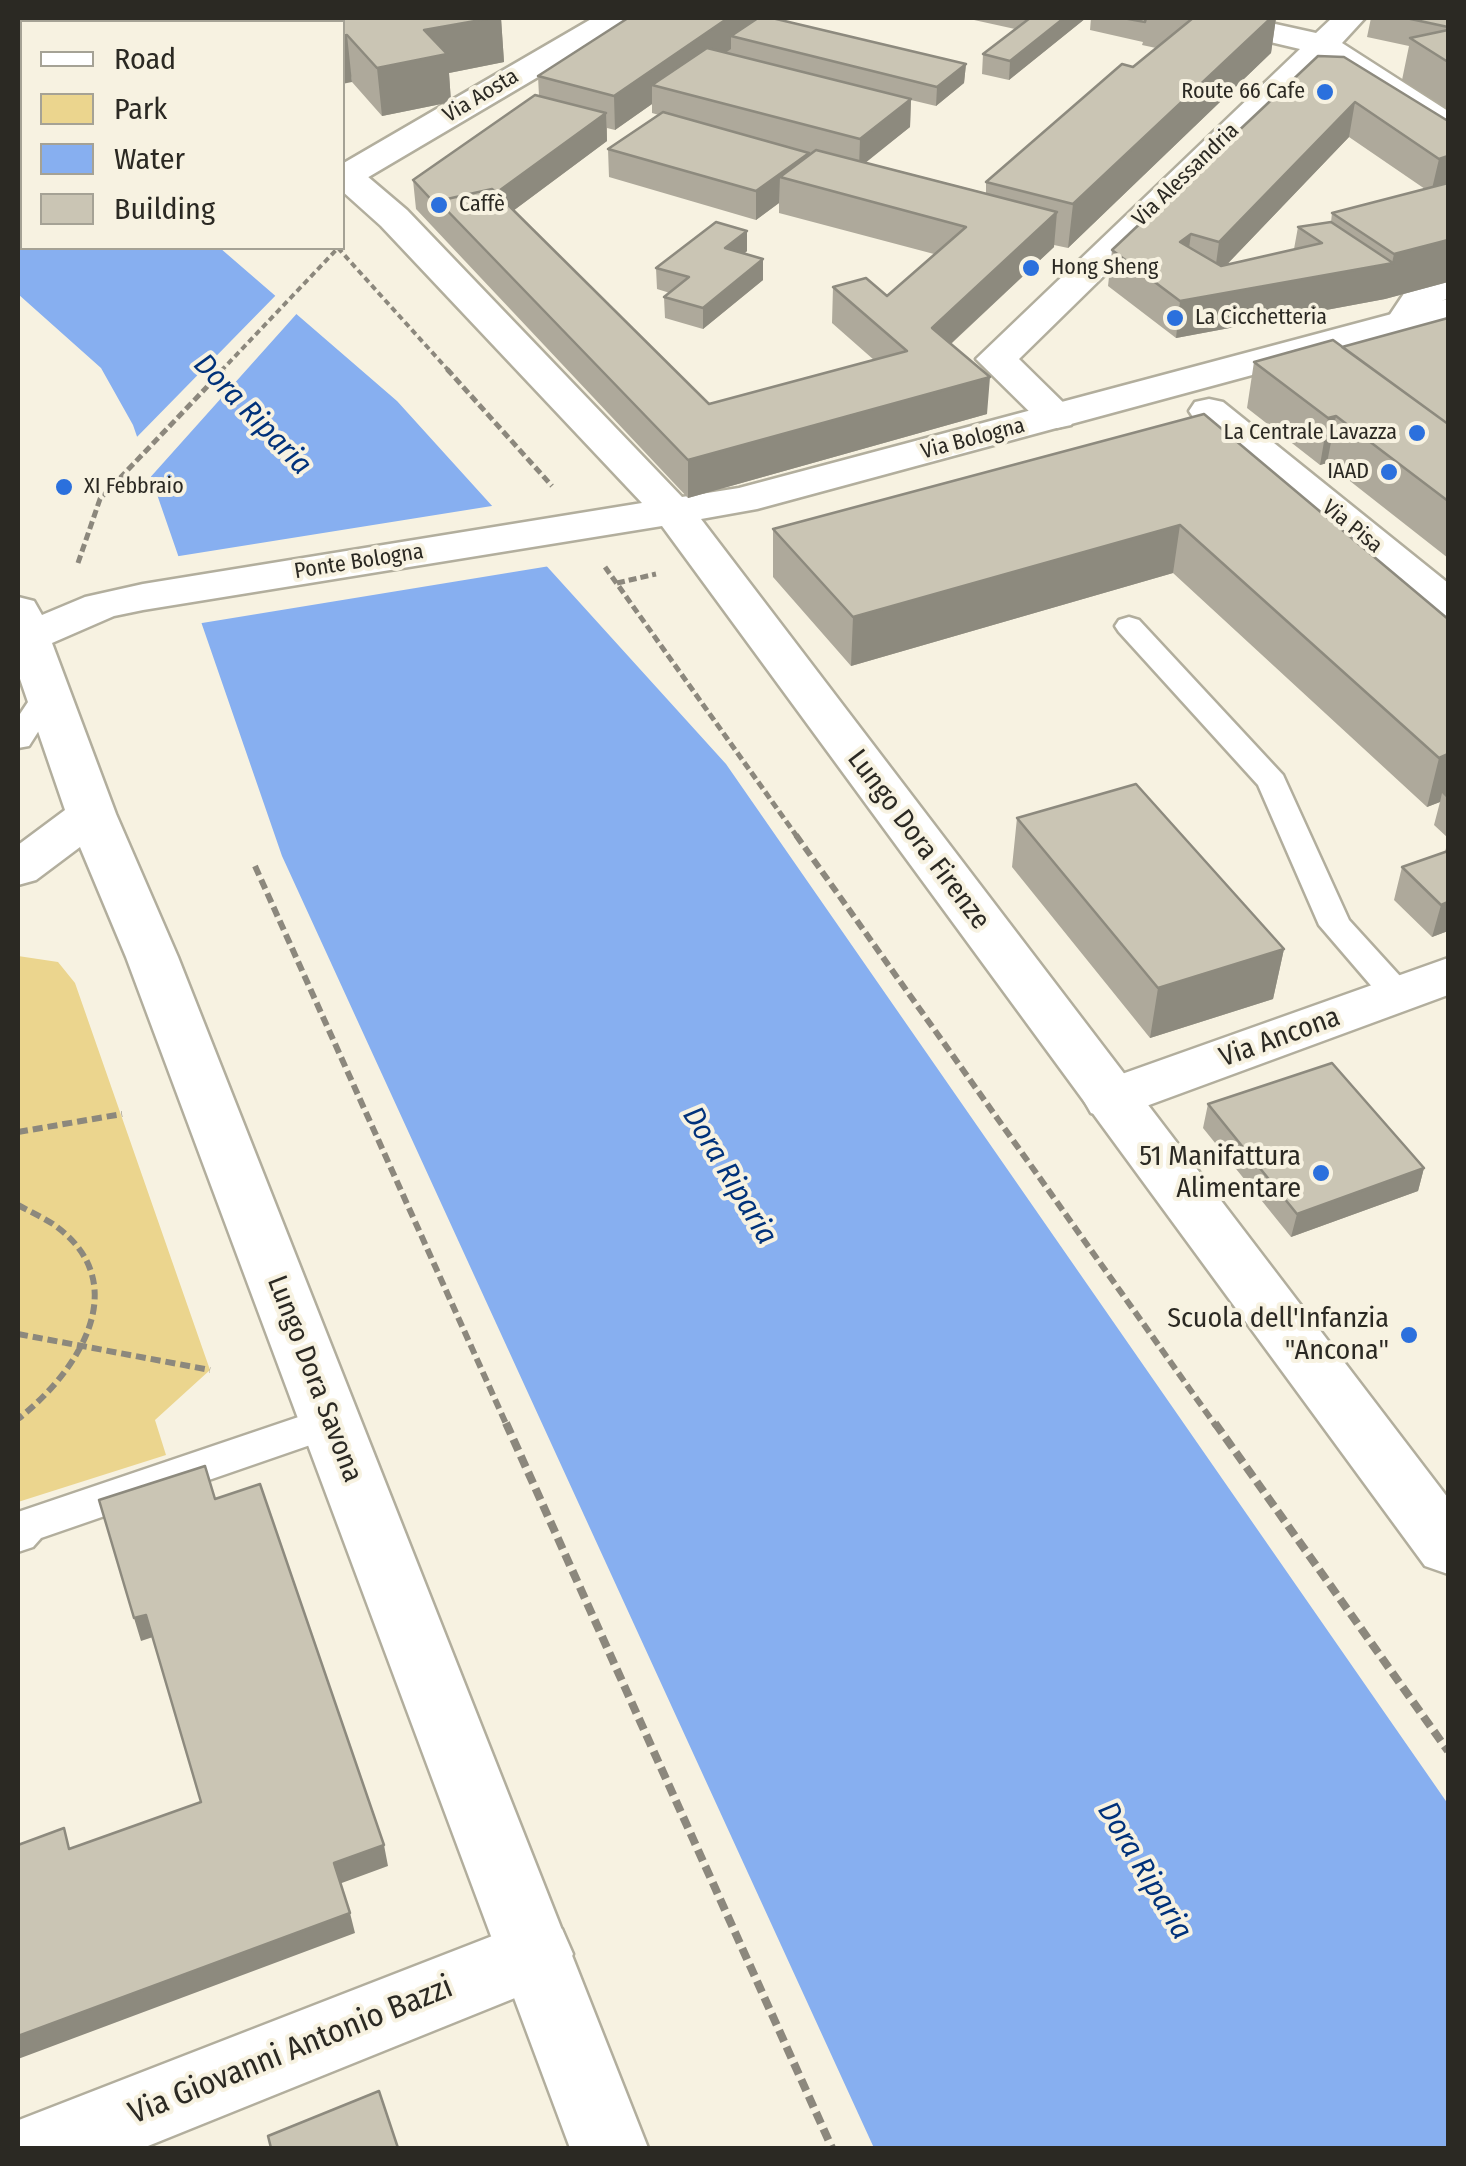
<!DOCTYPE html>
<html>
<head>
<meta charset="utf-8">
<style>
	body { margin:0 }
	#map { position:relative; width:1466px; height:2166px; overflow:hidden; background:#f7f2e1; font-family:"Fira Sans Condensed",sans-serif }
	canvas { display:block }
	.frame { position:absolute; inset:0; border:20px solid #2b2923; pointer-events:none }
	.legend { position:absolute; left:20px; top:20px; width:325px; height:230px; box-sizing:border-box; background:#f7f2e1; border:2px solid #a5a295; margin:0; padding:12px 18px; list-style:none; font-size:30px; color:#2b2923 }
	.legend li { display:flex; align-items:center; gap:20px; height:50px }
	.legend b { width:50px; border:2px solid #a5a295 }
</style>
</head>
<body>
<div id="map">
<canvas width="1466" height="2166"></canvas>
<div class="frame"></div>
<ul class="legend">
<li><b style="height:12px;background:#fff"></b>Road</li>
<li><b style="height:28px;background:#ebd58e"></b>Park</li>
<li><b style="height:28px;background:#87aff0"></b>Water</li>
<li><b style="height:28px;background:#cac5b4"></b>Building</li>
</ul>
</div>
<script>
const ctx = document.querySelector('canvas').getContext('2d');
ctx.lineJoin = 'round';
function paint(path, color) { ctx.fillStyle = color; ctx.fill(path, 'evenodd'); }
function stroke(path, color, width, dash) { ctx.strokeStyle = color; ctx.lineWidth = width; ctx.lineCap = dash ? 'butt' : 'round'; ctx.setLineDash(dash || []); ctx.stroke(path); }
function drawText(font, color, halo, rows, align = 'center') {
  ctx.font = font + ' "Fira Sans Condensed",sans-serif'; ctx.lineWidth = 8; ctx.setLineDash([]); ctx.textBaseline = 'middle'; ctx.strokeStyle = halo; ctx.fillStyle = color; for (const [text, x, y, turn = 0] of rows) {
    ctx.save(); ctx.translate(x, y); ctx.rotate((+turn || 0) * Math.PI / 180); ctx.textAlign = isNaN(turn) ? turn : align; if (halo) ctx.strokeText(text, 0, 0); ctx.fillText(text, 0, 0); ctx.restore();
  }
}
const green = new Path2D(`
	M18,956L58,962L75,983L210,1370L155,1420L166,1455L18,1502Z`);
const water = new Path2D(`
	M18,105L22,108V248H220L397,401L726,764L1448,1804V2148H874L282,856L133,425L101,368L18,294Z`);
const pier = new Path2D(`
	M279,292L300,310L147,481L133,441Z
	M498,505L550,566L196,624L173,557Z`);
const pathFar3 = new Path2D(`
	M22,18L29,22
	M338,248L449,371
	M221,371L338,248`);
const pathFar2 = new Path2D(`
	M447,369L552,486
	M78,563L100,499L224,369
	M605,567L798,838
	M617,583L656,574`);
const pathFar1 = new Path2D(`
	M796,835L1216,1426
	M255,866L507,1426
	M18,1132L122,1114
	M18,1205C29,1211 42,1217 53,1224C137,1283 78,1372 18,1419
	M18,1334L210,1370`);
const path = new Path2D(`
	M506,1423L832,2148
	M1215,1423L1448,1751`);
const lane = new Path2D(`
	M1129,617L1139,620L1283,775L1349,920L1410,987L1415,995L1410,1003L1398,1007L1386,1003L1319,925L1258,785L1119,632L1115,626L1119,620Z
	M46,687L56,690L61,696L29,746L18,748V717L36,690Z
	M331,1406L345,1411L351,1422L345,1433L41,1538L33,1547L18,1552V1512Z`);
const street = new Path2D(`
	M593,18H631L626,25L360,182L342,184V164Z
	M1193,18H1248L1316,33L1332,18H1365L1342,43L1448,111V136L1436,133L1324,60L1019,359L1077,416L1071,425L1057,428L1043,425L976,359L1300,49L1198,25Z
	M1448,274V298L1434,305L1418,330L1404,333L1390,330L1385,322L1407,289Z
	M1209,399L1223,402L1448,583V618L1432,614L1195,420L1189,411L1195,402Z
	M1448,958V995L1111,1119L1091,1113L1083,1099L1091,1085Z
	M536,1919L562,1929L573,1954L562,1979L143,2148H18L19,2120Z`);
const secondary = new Path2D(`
	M95,18H131L134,22H97Z
	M342,162L354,165L407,210L682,497L739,488L1448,299V322L757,509L701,519L1448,1498V1574L1425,1566L662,526L143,610L114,616L52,643L116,814L178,957L648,2148H570L126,957L80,847L36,880L18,885V845L65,810L18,673V597L34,601L42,615L85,597L143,584L642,503L381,226L342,191Z`);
const wall = new Path2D(`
	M258,18H501L504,62L449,73L451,102L382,116L352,82L342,22H249V19Z
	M628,18L966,64L964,83L936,106L911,100L910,127L865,162L986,193V182L1156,48L1142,45L1143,42L1090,30L1091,18H1276L1271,53L1068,248L1054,245V247L951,344L987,414L688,498L416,209L413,180L539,96L538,76ZM652,104V113L659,115L608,149L609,177L756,220L779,203V213L934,254L887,296L833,287L832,323L874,360L709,404L513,211L607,141V128L615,130Z
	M965,18H1086L1009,80L982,74L983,54L1015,29Z
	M1371,18H1448V109L1402,80L1409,46L1367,37Z
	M1318,56L1448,121V282L1385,299L1176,338L1108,286L1112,250ZM1349,137L1425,189L1332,213L1331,222L1298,227L1294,249L1227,264Z
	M747,231V251L744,254L763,259V280L703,329L665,318L664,297L670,293L657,289L656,268Z
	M1448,318V558L1327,463L1320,465L1247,408L1254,362L1342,347Z
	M1204,414L1448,619V931L1432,937L1394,900L1402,867L1445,853L1448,838L1434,825L1440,802L1427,807L1173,573L851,666L773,577V529Z
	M1017,818L1284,949L1273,999L1150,1038L1012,867Z
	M1208,1104L1424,1168L1418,1191L1291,1237L1203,1128Z`);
const shadedWall = new Path2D(`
	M492,18H501L504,62L449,73L451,102L382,116L377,68L424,30Z
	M728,18H776L731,36V49L671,90L652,85V104L615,130L614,96Z
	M1064,18H1086L1009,80L1010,61Z
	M1271,18H1276L1271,53L1068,248L1073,204Z
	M347,35L352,82L342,84V36Z
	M966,64L964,83L936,106L937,87Z
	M911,99L910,127L859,168L860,139Z
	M1355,102L1349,137L1214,278L1219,242Z
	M606,113L607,141L494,225L444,207Z
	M809,153L805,184L780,177L779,203L756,220V191Z
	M1448,156V189L1431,193L1439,159Z
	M1057,212L1054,247L929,364L932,328Z
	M747,231V251L725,269V248Z
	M1191,234L1186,270L1180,242Z
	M1448,240V282L1385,299L1176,338L1180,301L1392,263L1394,254Z
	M763,259V280L703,329V308Z
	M990,377L987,414L688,498V460Z
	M1336,416L1327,463L1320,465L1328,418Z
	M1180,525L1173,573L851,666L853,617Z
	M1448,754V799L1442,793L1440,802L1427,807L1439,758Z
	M1448,902V931L1432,937L1441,905Z
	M1284,949L1273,999L1150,1038L1158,988Z
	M1424,1168L1418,1191L1291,1237L1297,1214Z
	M146,1615L153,1637L141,1641L134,1618Z
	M384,1845L388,1866L339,1884L334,1863Z
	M350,1913L355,1933L18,2059V2036Z`);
const building = new Path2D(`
	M258,18H492L424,30L447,54L377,68L347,35L342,36V22H251L249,19Z
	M628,18H728L614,96L538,76Z
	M758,18H772L966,64L937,87L731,36Z
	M1030,18H1064L1010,61L983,54Z
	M1123,18H1146L1145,22Z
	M1193,18H1271L1073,204L986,182L1122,64L1133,67Z
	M1406,18H1448V27Z
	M1448,30V62L1410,38Z
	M707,48L911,99L860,139L652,85Z
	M1318,56L1344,57L1448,121V156L1439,159L1355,102L1219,242L1191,234L1180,242L1221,266L1322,243L1298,227L1331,222L1393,263L1180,301L1112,250Z
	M535,95L606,113L496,193L492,189L438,201L439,208L413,180Z
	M663,112L809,153L756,191L608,149Z
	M816,150L1057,212L932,328L990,377L688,460L438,201L492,189L709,404L907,351L833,287L866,278L887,296L966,227L780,177Z
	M1448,183V240L1394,254L1332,213Z
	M716,222L747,231L725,248L763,259L703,308L664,297L689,277L656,268Z
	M1448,318V424L1342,347Z
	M1333,340L1448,424V501L1336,416L1328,418L1254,362Z
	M1204,414L1448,619V754L1439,758L1180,525L853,617L773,529Z
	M1136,784L1284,949L1158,988L1017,818Z
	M1448,851V902L1441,905L1402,867Z
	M1332,1063L1424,1168L1297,1214L1208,1104Z
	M205,1466L215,1499L260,1484L384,1845L334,1863L350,1913L18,2036V1845L64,1828L69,1849L201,1802L146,1615L134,1618L99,1500Z
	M379,2091L398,2148H271L268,2136Z`);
const markers = [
	[1325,92,10,"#2b70dd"],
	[439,205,10,"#2b70dd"],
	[1031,268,10,"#2b70dd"],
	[1175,318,10,"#2b70dd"],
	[1417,433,10,"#2b70dd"],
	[1389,472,10,"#2b70dd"],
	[64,487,10,"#2b70dd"],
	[1321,1173,10,"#2b70dd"],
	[1409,1335,10,"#2b70dd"]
];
const farPoinames = [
	["Route 66 Cafe",1305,92,"right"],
	["Caffè",459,205],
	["Hong Sheng",1051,268],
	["La Cicchetteria",1195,318],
	["La Centrale Lavazza",1397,433,"right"],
	["IAAD",1369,472,"right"],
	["XI Febbraio",84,487]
];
const farStreetnames = [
	["Via Aosta",481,96,-31],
	["Via Alessandria",1186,175,-44],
	["Via Bologna",973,439,-15],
	["Via Pisa",1352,527,39],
	["Ponte Bologna",359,562,-9]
];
const streetNames = [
	["Lungo Dora Firenze",918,840,53],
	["Via Ancona",1280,1038,-20],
	["Lungo Dora Savona",314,1379,69]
];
const poiNames = [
	["51 Manifattura",1301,1157],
	["Alimentare",1301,1189],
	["Scuola dell'Infanzia",1389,1319],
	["\"Ancona\"",1389,1351]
];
const waterNames = [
	["Dora Riparia",252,415,46],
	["Dora Riparia",729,1176,59],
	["Dora Riparia",1144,1871,59]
];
const nearStreetnames = [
	["Via Giovanni Antonio Bazzi",291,2051,-22]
];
paint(green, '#ebd58e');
paint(water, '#87aff0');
paint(pier, '#f7f2e1');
stroke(lane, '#b2ae9d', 5);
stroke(street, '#b2ae9d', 5);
stroke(secondary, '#b2ae9d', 5);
stroke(pathFar3, '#8c887d', 4, [6, 4]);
stroke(pathFar2, '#8c887d', 5, [8, 4]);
stroke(pathFar1, '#8c887d', 6, [10, 5]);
stroke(path, '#8c887d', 8, [12, 6]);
paint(lane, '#fff');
paint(street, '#fff');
paint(secondary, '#fff');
paint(wall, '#aea99b');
paint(shadedWall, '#8d8a7e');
paint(building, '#cac5b4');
stroke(building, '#8d8a7e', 2.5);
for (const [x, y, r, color] of markers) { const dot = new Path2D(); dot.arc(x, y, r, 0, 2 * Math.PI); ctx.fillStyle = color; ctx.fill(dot); stroke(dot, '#f7f2e1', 4); }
drawText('22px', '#2b2923', '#f7f2e1', farPoinames, 'left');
drawText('22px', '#2b2923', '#f7f2e1', farStreetnames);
drawText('28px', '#2b2923', '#f7f2e1', streetNames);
drawText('28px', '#2b2923', '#f7f2e1', poiNames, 'right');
drawText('italic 30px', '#00327b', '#f7f2e1', waterNames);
drawText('32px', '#2b2923', '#f7f2e1', nearStreetnames);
</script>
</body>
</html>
